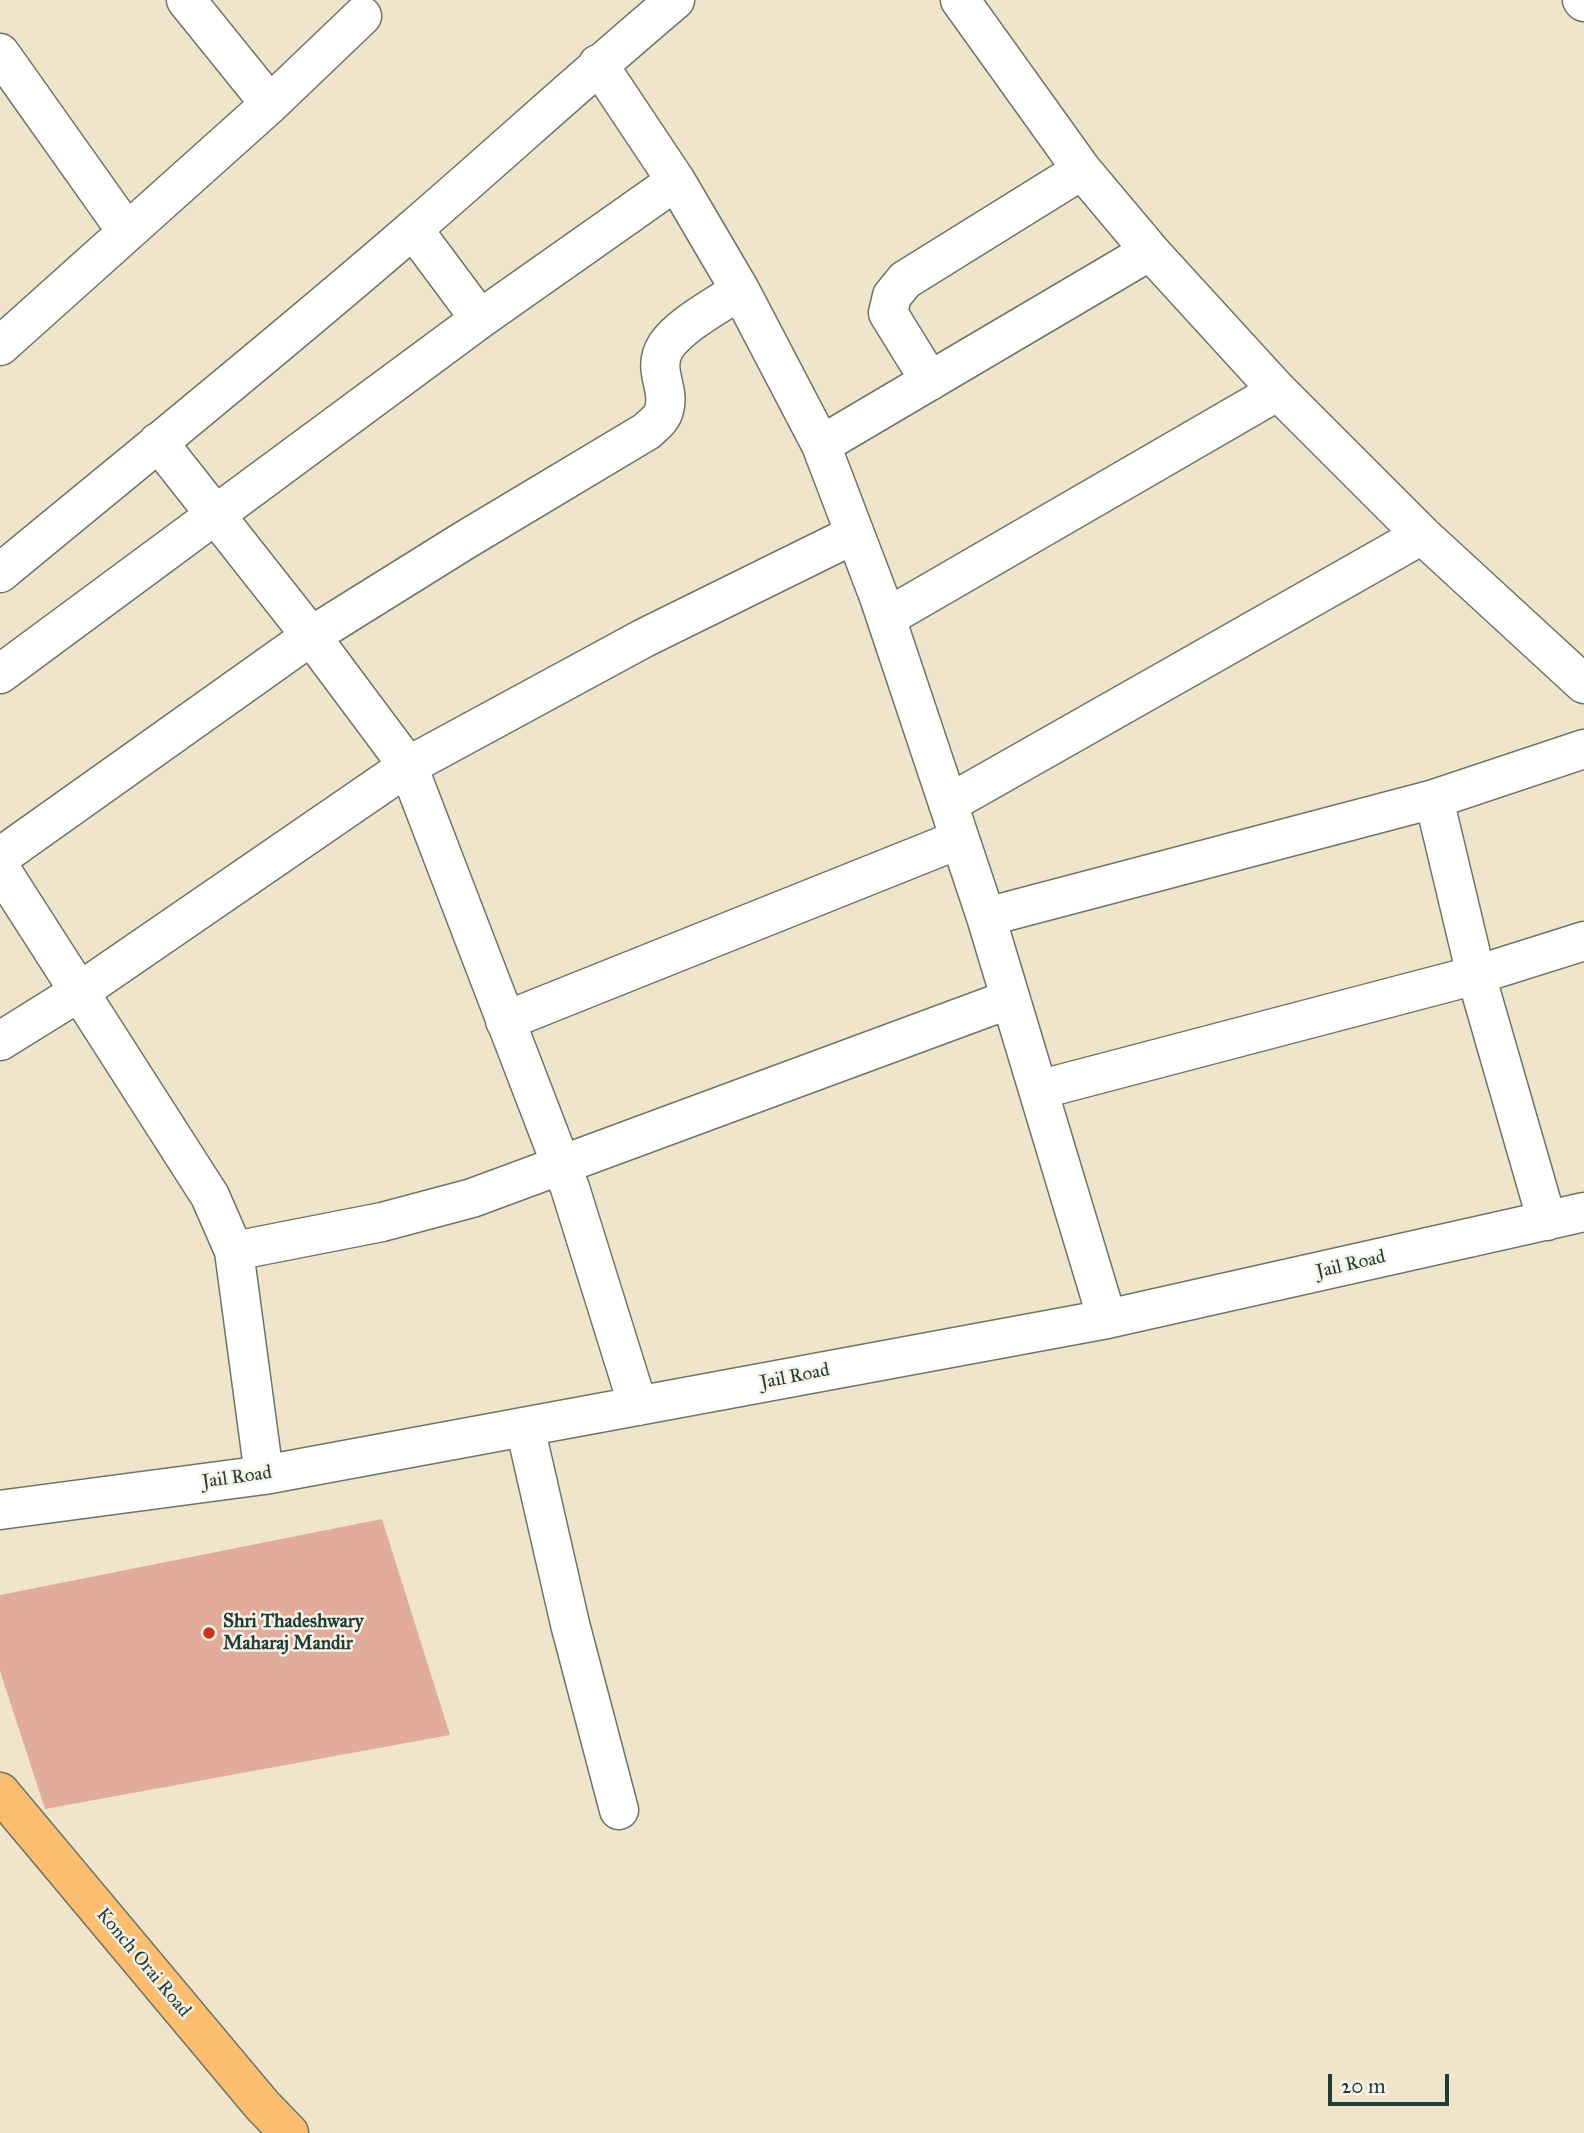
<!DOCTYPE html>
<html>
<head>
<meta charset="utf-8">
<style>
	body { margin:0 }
	#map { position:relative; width:1584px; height:2133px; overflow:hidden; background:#f0e5ca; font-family:"IM FELL Great Primer",serif }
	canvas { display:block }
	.scale { position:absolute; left:1328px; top:2074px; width:121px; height:32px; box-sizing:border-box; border:4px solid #1f3d34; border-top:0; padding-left:9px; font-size:21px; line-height:24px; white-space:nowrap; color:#1f3d34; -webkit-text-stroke:5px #f7f3e8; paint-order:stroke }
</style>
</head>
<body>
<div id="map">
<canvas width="1584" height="2133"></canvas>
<div class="scale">20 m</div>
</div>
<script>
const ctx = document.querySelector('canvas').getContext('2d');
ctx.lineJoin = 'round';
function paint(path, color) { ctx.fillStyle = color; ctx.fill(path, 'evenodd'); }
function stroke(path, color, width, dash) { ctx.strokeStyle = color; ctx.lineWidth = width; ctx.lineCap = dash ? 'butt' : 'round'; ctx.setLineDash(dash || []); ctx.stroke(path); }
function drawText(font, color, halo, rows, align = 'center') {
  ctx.font = font + ' "IM FELL Great Primer",serif'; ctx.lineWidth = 5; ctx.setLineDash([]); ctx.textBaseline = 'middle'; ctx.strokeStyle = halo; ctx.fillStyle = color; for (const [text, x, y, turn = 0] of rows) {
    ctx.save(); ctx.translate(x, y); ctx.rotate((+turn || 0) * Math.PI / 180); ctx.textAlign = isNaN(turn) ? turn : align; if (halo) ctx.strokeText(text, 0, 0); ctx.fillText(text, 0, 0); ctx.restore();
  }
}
const building = new Path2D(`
	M382,1519L450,1735L45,1809L0,1671V1595Z`);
const minor = new Path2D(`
	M186,0L270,104
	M960,0L1082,170L1150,251L1278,391L1422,535L1584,684
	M1582,0L1584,2
	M0,53L127,232
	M598,64L676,181L740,290L821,445L879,597L986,917L1107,1319
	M413,229L480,319
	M0,346L270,104L362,16
	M930,381L888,313L892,296L905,280L1082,170
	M158,442L311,636L408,766L570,1188L638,1406
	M821,445L1150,251
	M0,573C138,459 277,347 412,230C500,154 586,75 675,0
	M886,618L1278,391
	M0,674L480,319L676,181
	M1434,799L1476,975L1547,1221
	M948,804L1422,535
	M0,857L311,636L465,540L647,431C653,425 662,419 664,410C671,388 651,370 666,346C681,324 717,306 740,290
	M0,868L210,1196L234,1251L264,1475
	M986,917L1434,799L1584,749
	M505,1021L960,839
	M0,1041L79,992L408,766L644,638L855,534
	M1038,1090L1476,975L1584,941
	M234,1251L382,1222L472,1198L1010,999
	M525,1427L570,1624L619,1810
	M0,1510L264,1475L1107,1319L1584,1212`);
const major = new Path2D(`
	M0,1792L262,2105L289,2133`);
const markers = [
	[209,1633,7,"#c8321e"]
];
const streetNames = [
	["Jail Road",1351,1265,-13],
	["Jail Road",795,1377,-11],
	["Jail Road",237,1478,-8],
	["Konch Orai Road",143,1963,50]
];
const poiNames = [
	["Shri Thadeshwary",223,1622],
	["Maharaj Mandir",223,1644]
];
paint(building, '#e1ad9a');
stroke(minor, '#687868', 41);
stroke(major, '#687868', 41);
stroke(minor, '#fff', 38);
stroke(major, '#fcbd6f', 38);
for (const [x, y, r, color] of markers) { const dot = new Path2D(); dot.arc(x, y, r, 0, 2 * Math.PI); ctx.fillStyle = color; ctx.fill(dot); stroke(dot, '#f7f3e8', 2.5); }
drawText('19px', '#1f3d34', '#f7f3e8', streetNames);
drawText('bold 19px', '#1f3d34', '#f7f3e8', poiNames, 'left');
</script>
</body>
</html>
